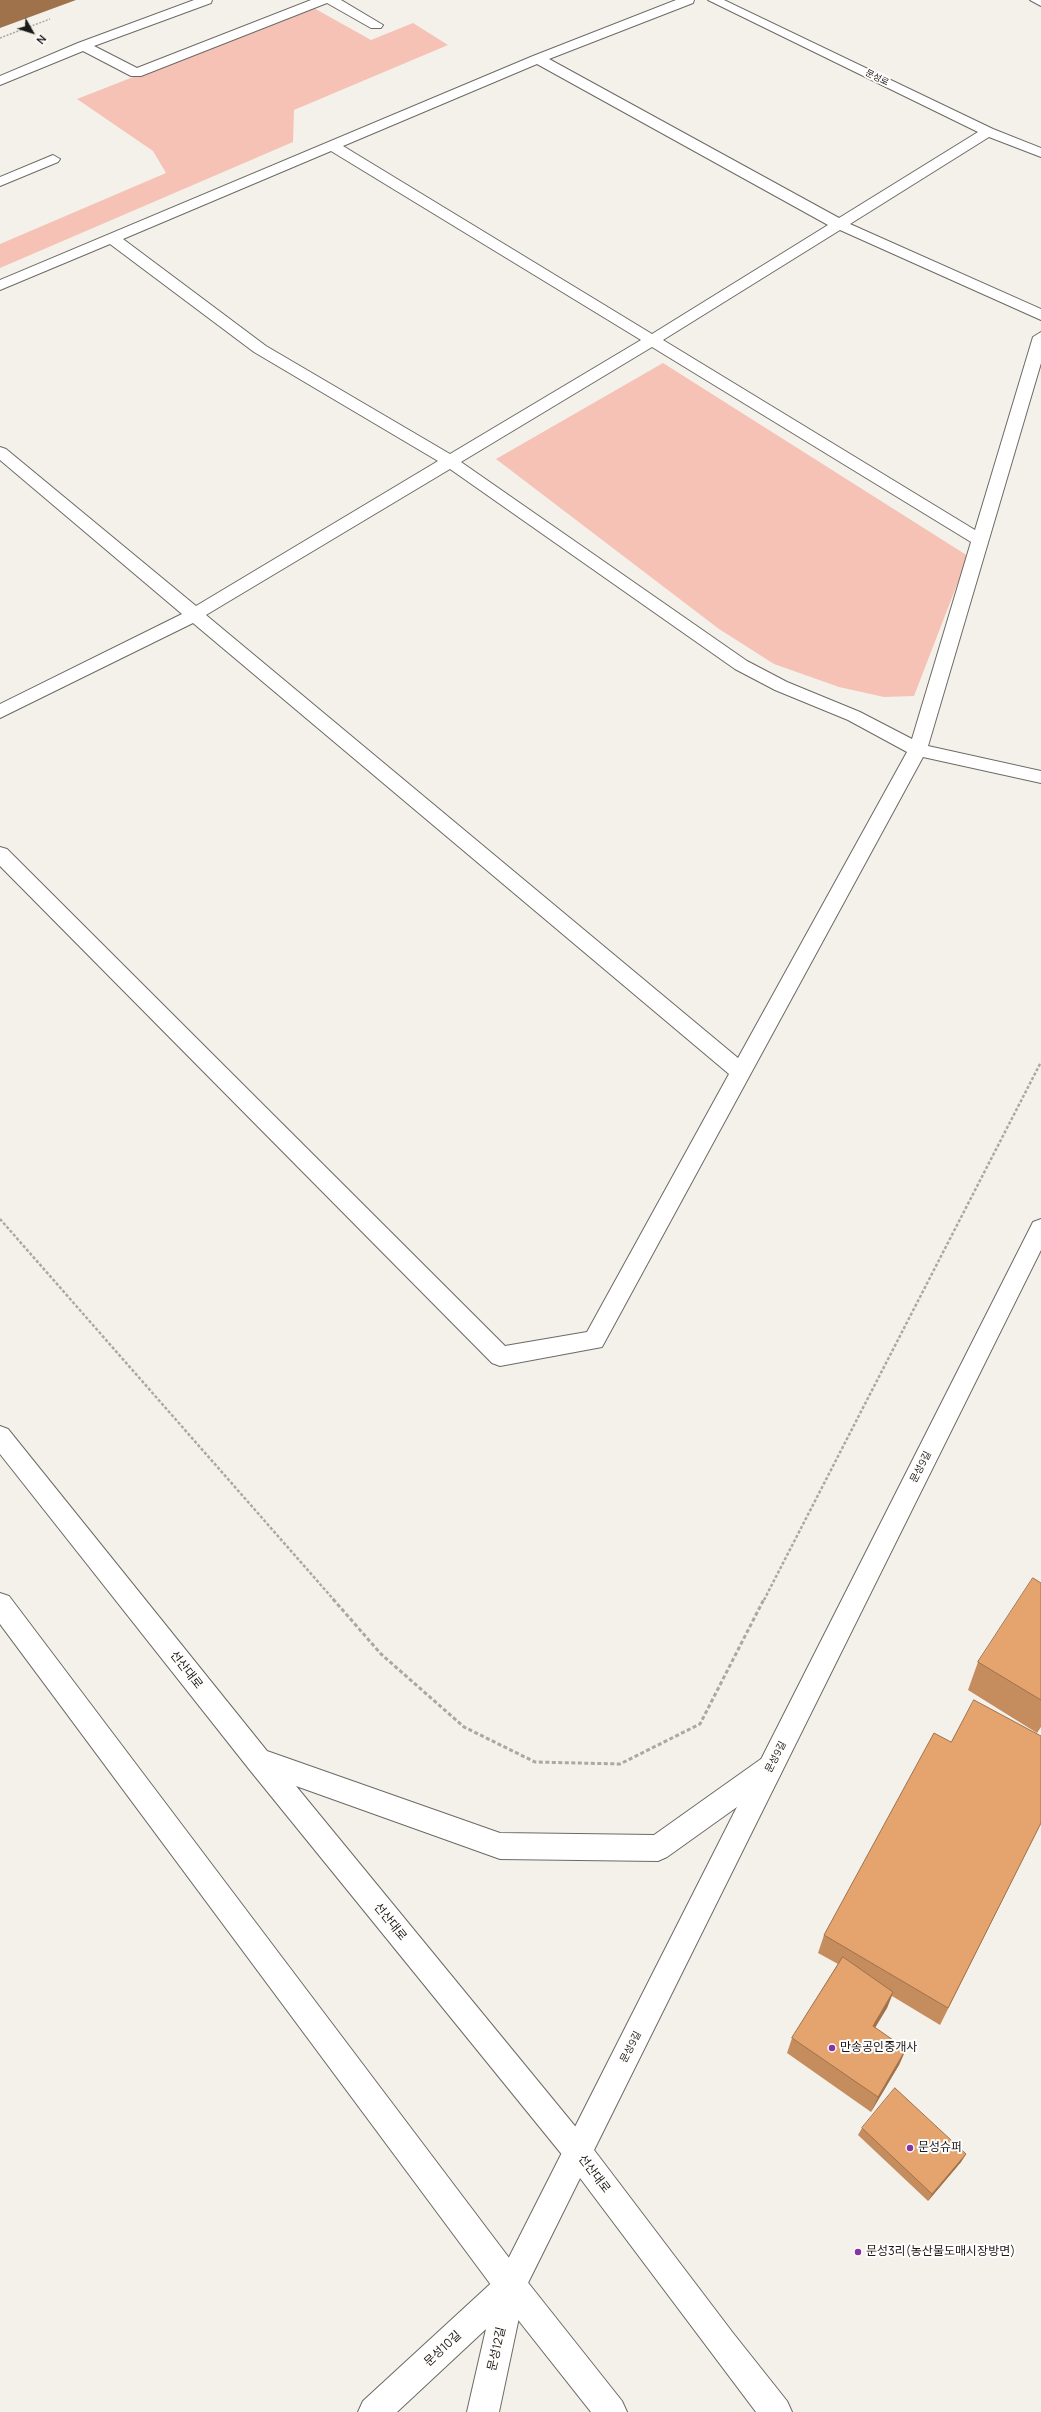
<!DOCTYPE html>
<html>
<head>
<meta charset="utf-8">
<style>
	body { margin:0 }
	#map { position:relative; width:1041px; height:2412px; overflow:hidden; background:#f4f1eb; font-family:Manrope,sans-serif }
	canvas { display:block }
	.north { position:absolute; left:12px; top:12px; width:40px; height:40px; -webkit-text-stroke:3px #fffefd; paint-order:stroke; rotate:129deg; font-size:11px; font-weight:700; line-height:16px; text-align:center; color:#1a1917 }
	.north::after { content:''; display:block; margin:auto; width:14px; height:18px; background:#1a1917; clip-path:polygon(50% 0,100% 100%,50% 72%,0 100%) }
</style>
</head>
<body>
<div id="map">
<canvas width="1041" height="2412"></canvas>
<div class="north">N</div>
</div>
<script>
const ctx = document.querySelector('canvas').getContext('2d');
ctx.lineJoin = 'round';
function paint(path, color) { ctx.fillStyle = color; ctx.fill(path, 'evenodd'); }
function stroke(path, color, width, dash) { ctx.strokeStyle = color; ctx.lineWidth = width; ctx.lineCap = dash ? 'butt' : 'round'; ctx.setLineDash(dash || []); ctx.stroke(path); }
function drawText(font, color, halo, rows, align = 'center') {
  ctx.font = font + ' Manrope,"Noto Sans KR",sans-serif'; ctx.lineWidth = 4; ctx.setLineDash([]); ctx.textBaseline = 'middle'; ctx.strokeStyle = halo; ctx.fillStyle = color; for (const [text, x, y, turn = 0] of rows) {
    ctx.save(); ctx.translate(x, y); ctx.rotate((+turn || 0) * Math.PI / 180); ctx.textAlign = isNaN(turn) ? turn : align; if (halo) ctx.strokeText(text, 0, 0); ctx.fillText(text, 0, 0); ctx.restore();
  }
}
const green = new Path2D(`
	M312,7L371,40L413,23L448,45L294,110L293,142L0,268V244L166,173L153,151L77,99Z
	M663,363L968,556L914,696L884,697L839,687L774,664L719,629L496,459Z`);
const pathFar2 = new Path2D(`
	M0,38L50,19`);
const pathFar1 = new Path2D(`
	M0,1219L334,1600
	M764,1600L1041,1062`);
const path = new Path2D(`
	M333,1599L381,1654L464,1727L535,1762L620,1764L700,1724L764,1599`);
const service = new Path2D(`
	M194,0H212L211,3L94,46L137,68L311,0H341L383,25L381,28H371L327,3L141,76H131L83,51L0,85V76L78,43Z
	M53,155L60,159L58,162L0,186V177Z`);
const minor = new Path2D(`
	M676,0H694L693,3L549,59L839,218L978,132L708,0H724L993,129L1041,148V157L989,137L850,224L1041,309V320L840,230L663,340L975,530L1033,337L1041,332V363L928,746L1041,771V783L923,757L602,1347L500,1366L492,1363L0,866V847L7,849L505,1346L587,1332L729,1074L193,623L0,718V704L182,614L0,460V447L6,449L196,606L438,461L254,352L110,244L0,290V280L533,56ZM537,64L828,225L652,334L343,146ZM331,151L641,340L450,454L266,346L123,239ZM652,347L971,542L912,739L860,712L787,682L747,661L461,462ZM450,469L735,669L775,690L848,720L907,752L738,1058L206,615Z
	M1030,0H1041V6Z
	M1041,1219V1250L525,2289L499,2412H467L486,2329L397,2412H358L363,2401L500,2275L1030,1228L1033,1222Z`);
const secondary = new Path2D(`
	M0,1426L8,1429L267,1751L500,1833L654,1835L761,1759L770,1756L779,1759L783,1768L779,1777L667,1857L658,1861L500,1859L296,1786L588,2142L733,2333L787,2401L792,2412H756L568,2162L249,1769L0,1454Z
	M0,1593L9,1596L522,2275L622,2401L627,2412H591L500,2297L0,1624Z`);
const wall = new Path2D(`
	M1041,1583V1727L1037,1733L968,1690L978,1662Z
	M1041,1823L940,2025L892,1996L887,2008L875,2028L906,2049L899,2065L871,2112L787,2053L792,2038L838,1964L818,1953L824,1935Z
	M862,2128L966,2154L961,2162L928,2201L858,2135Z`);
const shadedWall = new Path2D(`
	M0,0H76L0,28Z
	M893,1992L887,2008L866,2042L873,2026Z
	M906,2049L899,2065L871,2112L878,2097Z
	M966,2154L961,2162L928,2201L932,2194Z`);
const building = new Path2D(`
	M1033,1578L1041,1583V1700L978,1662Z
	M974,1700L1041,1736V1823L948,2008L824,1935L934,1733L951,1742Z
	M843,1957L893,1992L873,2026L906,2049L878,2097L792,2038Z
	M895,2088L966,2154L932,2194L862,2128Z`);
const markers = [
	[832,2048,4,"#8434a3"],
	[910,2148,4,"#8434a3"],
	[858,2252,4,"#8434a3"]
];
const farStreetnames = [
	["문성로",877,78,26]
];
const streetNames = [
	["문성9길",921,1467,-63],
	["문성9길",776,1757,-63],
	["문성9길",631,2047,-63]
];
const nearStreetnames = [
	["선산대로",186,1670,52],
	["선산대로",390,1922,51],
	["선산대로",594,2174,53],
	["문성10길",443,2349,-43],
	["문성12길",497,2349,-77]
];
const nearPoinames = [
	["만송공인중개사",840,2048],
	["문성슈퍼",918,2148],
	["문성3리(농산물도매시장방면)",866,2252]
];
paint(green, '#f6c2b6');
stroke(service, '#6d6a65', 2);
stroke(minor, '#6d6a65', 2);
stroke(secondary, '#6d6a65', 2);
stroke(pathFar2, '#aaa8a3', 1.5, [2, 1.5]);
stroke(pathFar1, '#aaa8a3', 2.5, [3, 2]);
stroke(path, '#aaa8a3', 3, [4, 2.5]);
paint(service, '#fff');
paint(minor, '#fff');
paint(secondary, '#fff');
paint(wall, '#c58c5e');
paint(shadedWall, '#a0724c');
paint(building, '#e5a36d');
stroke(building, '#a0724c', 1);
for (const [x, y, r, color] of markers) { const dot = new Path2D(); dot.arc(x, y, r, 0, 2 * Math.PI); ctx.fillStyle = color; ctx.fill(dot); stroke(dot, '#fffefd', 1.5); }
drawText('9px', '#1a1917', '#fffefd', farStreetnames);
drawText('10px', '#1a1917', '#fffefd', streetNames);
drawText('12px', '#1a1917', '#fffefd', nearStreetnames);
drawText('12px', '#1a1917', '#fffefd', nearPoinames, 'left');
</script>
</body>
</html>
